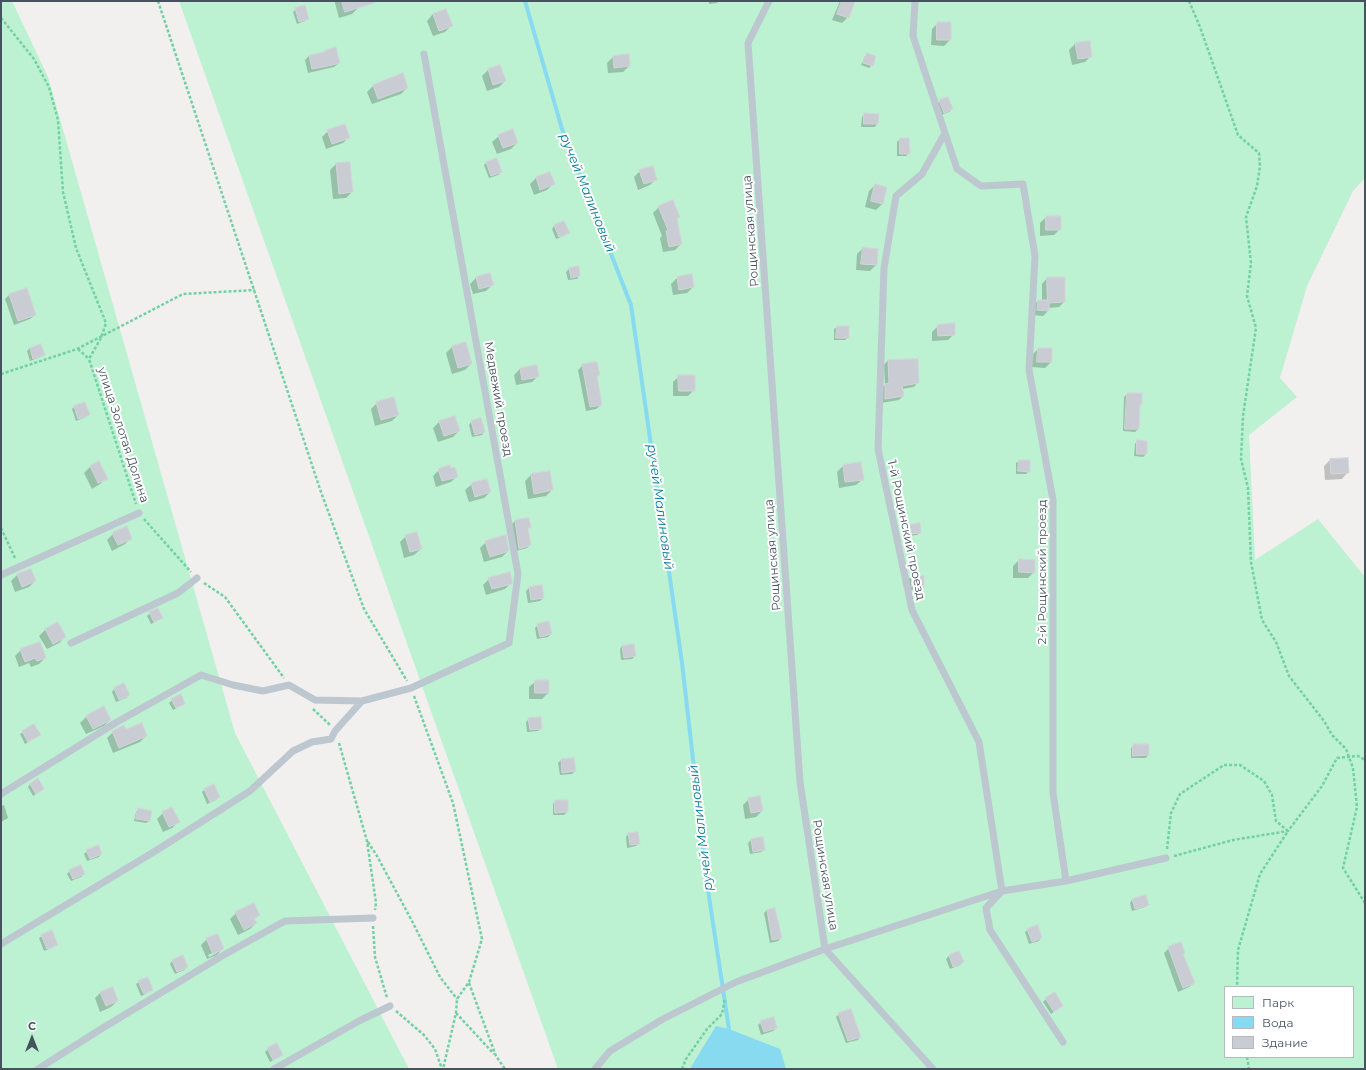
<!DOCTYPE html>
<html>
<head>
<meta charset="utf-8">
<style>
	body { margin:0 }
	#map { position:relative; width:1366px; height:1070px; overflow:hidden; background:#f2efef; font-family:Montserrat,sans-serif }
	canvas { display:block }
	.frame { position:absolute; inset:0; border:2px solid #46535e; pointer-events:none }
	.legend { position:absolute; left:1224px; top:986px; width:130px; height:72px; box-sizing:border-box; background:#fff; border:1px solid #b5babf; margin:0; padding:5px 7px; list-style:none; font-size:12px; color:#46535e }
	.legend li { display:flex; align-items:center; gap:8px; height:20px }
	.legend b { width:20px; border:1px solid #b5babf }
	.north { position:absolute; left:12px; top:1018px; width:40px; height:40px; -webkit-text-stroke:3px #fff; paint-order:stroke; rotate:0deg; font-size:11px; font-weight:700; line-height:16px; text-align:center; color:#46535e }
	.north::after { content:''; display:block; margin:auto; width:14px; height:18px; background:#46535e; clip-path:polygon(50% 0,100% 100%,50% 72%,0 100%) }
</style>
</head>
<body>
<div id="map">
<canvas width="1366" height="1070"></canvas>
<div class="frame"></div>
<ul class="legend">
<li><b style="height:11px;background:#bcf1d1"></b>Парк</li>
<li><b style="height:11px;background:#87daf0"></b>Вода</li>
<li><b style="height:11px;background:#c9ccd2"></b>Здание</li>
</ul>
<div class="north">С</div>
</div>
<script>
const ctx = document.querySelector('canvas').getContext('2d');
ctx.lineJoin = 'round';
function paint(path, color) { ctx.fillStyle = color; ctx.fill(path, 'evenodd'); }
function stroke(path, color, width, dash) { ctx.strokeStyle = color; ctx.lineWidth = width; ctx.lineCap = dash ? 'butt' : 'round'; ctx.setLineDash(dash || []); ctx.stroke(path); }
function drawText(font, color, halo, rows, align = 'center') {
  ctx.font = font + ' Montserrat,sans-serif'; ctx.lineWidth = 4; ctx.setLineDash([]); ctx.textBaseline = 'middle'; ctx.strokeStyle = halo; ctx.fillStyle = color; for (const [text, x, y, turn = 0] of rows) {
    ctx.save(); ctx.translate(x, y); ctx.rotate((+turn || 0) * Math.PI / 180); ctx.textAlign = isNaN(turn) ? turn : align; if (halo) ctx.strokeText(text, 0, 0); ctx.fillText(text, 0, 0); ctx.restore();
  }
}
const green = new Path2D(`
	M1,1H12L48,77L235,733L409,1069H1Z
	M179,1H1365V178L1353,191L1307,286L1280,378L1297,397L1249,435L1255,560L1318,519L1365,577V1069H558ZM1225,987H1353V1057H1225Z`);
const water = new Path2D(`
	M716,1026L729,1029L780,1049L786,1069H692L691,1067Z`);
const shadow = new Path2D(`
	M336,1H356L358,8L352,14L339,18L335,3Z
	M709,1H719L717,3L709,4Z
	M840,1H854L848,17L842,23L832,20Z
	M296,9L308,18L305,21L297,24L293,12Z
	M446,10L451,26L445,32L433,36L427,21L433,14Z
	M938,23L950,40L944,46L931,45L932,29Z
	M1075,44L1091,56L1085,62L1072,65L1069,50Z
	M324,52L339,63L334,67L308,73L305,60L309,56L323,53Z
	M867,54L872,65L869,68L861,65L865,56Z
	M613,57L629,66L623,72L608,73L607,63Z
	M500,66L505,81L499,87L487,91L482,76L488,70Z
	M390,80L407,88L401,94L372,104L367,92L373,86Z
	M940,101L952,109L949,112L941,115L937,104Z
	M864,114L877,124L875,127H861L862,117Z
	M328,131L349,137L343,143L326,149L322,137Z
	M499,136L517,143L511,149L497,154L492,142Z
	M900,139H908L909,153L906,156H897V142Z
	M487,162L501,172L498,175L489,178L484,165Z
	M336,164L352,192L346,198L333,199L330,170Z
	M640,171L656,179L650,185L638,190L634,177Z
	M550,173L553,184L547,190L534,195L530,184L536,178Z
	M875,185L882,204L876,210L865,207L869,191Z
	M659,207L676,220L681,244L675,250L663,252L660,238L662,236L653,213Z
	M1046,217L1060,229L1054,235L1040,236V223Z
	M564,222L568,232L566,235L556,239L552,229L554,226Z
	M863,248L876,265L870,271L856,270L857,254Z
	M578,267L579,276L577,279L568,280L566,272L569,269Z
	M490,274L493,284L486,291L473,294L470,284L476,278Z
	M677,278L693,287L687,293L673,295L671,284Z
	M1047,278L1064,302L1059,307L1048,308V311L1043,316L1032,315L1033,306L1038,301H1042V284Z
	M27,289L35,315L30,319L14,325L5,299L9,295Z
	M938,326L954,334L948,340L932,341V332Z
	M837,327H848V338L845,340H834V329Z
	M452,347L471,364L465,370L452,374L446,353Z
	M30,348L44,355L41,357L30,361L27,351Z
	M1038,349L1051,362L1045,368L1032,367V355Z
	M888,360H917L918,382L914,387L902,389L903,396L899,400L881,403V389L885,385L884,365Z
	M583,365L599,375L596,378L601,405L596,409L586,411L578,370Z
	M536,366L538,376L532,382L516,385L514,375L520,369Z
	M679,376L694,390L688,396H673V382Z
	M1127,394H1141V404L1139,407L1138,429L1135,432L1123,431L1124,397Z
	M377,403L398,415L392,421L375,426L371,409Z
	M74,407L89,415L86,417L76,421L72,409Z
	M439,422L459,431L453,437L438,442L433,428Z
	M471,422L484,432L482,435L472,437L469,425Z
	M1137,441L1146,454L1143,457L1134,456L1135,444Z
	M1330,460L1348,472L1342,479L1325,480L1324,466Z
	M1019,461L1029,471L1026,474H1016V463Z
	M99,463L106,478L100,484L92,489L84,473L90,467Z
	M843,466L863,479L856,485L839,488L837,472Z
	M439,470L457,476L451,482L436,487L433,476Z
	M549,472L552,490L546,496L528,499L525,481L531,475Z
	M472,484L490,492L484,498L469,502L465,490Z
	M528,519L530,527L527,530L530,545L527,548L516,551L512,524L515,521Z
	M910,525L920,533L917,535L908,536L907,528Z
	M113,534L131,538L125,544L112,551L107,540Z
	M406,536L421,549L414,555L404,558L400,542Z
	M486,542L508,551L502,557L484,562L480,548Z
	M1019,560L1034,572L1028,578H1013V566Z
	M17,575L35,581L29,587L15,592L11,581Z
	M912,576L923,577V587L920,590H910L909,579Z
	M489,579L511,583L505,589L486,595L483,585Z
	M541,586L543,598L540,601L528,603L526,591L529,588Z
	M150,613L162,618L151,624L147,616Z
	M538,625L551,634L548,637L537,639L535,628Z
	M45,630L65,637L59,643L47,649L39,636Z
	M622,646L635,656L632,659L621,660L620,649Z
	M21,650L45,658L39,664L31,667L29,663L19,667L15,656Z
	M536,681L548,693L542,699H529V687Z
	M124,685L129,695L126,698L116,702L112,692L114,689Z
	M172,700L184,704L173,710L169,703Z
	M104,708L110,720L104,726L86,734L80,723L86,717Z
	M529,719L541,728L538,731L527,732L526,722Z
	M125,730L146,736L140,742L113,753L107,738L113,732Z
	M23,732L39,735L25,744L20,734Z
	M1134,745L1148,755L1146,758H1131V748Z
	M561,760L575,771L572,774L560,775L558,763Z
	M30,784L43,789L33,796L28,787Z
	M205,789L219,797L216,800L207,804L202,792Z
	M749,799L762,811L756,817L745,819L743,805Z
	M555,801L567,812L564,815H553V804Z
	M4,805L8,818L1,822V806Z
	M139,809L149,821L146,823L134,821L136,812Z
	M163,813L178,822L172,828L163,832L157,819Z
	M628,834L639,844L636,846L627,848L626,837Z
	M751,840L764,850L761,852L750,854L748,843Z
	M87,851L101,854L99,857L87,861L84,854Z
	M70,871L84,874L81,877L71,881L67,874Z
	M1132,900L1148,905L1145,907L1132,911L1130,903Z
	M775,909L781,938L778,941L770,943L764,913L767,910Z
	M236,913L259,915L254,919L256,923L250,929L238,935L230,919Z
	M1028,930L1041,938L1039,941L1029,944L1025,932Z
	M42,936L57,944L54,947L44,951L39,938Z
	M207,939L223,948L217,955L207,959L201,945ZM217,951V953L209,957L208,955Z
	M1169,948L1184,953L1183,955L1194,983L1189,987L1178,992L1164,953Z
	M959,952L963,962L960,965L950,969L946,959L949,956Z
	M172,961L187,967L184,970L175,974L170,964Z
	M139,982L152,990L149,992L141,996L136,984Z
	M101,992L117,1001L111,1007L100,1012L95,998Z
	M1046,999L1059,1008L1051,1014L1043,1002Z
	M839,1014L860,1037L858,1040L846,1043L836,1017Z
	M761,1022L776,1028L773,1031L761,1035L758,1025Z
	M268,1049L282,1055L270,1062L265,1052Z`);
const stream = new Path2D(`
	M525,1L562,129L631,305L682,663L708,890L729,1029`);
const building = new Path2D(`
	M342,1H373L374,3L345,12Z
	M842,1H855L849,18L837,14Z
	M305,5L309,19L299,22L295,8Z
	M446,9L453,26L439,31L433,14Z
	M937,22H951V40H937Z
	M1090,41L1092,57L1078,59L1075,43Z
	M336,47L340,63L328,66L312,69L309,55L324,52V51Z
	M867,53L876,56L873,66L863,63Z
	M629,54L630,66L614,68L613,56Z
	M500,65L506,81L493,85L488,69Z
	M403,73L408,88L378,99L373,85Z
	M948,97L953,109L944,113L939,100Z
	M864,113L879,114L878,124H864Z
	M345,124L350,138L332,144L327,130Z
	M513,129L518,143L503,148L498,135Z
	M900,138H909L910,154H900Z
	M497,158L502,172L491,176L486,162Z
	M350,162L353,192L339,194L336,163Z
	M653,166L657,180L644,184L639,170Z
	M550,172L555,184L540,190L536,177Z
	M875,184L887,187L883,204L871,201Z
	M673,200L680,217L677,219L682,244L669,247L666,231L668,230L658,206Z
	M1046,216H1061V230H1046Z
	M564,221L570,233L559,237L554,225Z
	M863,247L878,249L877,265L861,264Z
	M579,266L580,276L571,278L569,268Z
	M490,273L494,285L479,289L476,277Z
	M692,274L694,287L679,290L677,277Z
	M1047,277H1065V302L1049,303V311L1037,310L1038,300H1047Z
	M27,288L36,315L18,321L9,294Z
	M955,323V335L938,336L937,325Z
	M837,326H849V338H836Z
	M466,342L472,364L458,368L452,346Z
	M41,344L45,355L33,359L30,348Z
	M1038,348H1052V362H1037Z
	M918,359L919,383L902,386L904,396L885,399V384L889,383L888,360Z
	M597,362L600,375L597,376L602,405L590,407L582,364Z
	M537,365L539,377L522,380L520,368Z
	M678,375H695V391H679Z
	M1127,393H1142V404H1140L1139,429H1125Z
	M394,397L399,415L381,420L376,402Z
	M85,402L90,415L78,419L74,406Z
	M455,416L460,431L444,436L439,421Z
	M481,418L485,432L475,435L471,421Z
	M1137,440L1147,441V454H1137Z
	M1348,458L1349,473L1331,474L1330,459Z
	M1019,460H1030V472L1018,471Z
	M99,461L108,479L98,483L90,466Z
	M861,462L864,480L845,482L843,465Z
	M450,465L451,468L455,467L458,477L442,481L438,469Z
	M550,471L553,490L534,494L531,474Z
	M487,479L491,492L475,497L471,483Z
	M529,518L531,528H528L531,545L519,549L515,520Z
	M920,523L921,533L911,534L909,525Z
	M127,526L132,539L118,545L112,533Z
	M417,532L422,549L410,552L405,535Z
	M506,535L509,551L490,557L485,541Z
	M1019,559L1035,560V573L1019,572Z
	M31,569L36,581L22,587L17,574Z
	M510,572L512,580V584L492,589L488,578Z
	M912,575L924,576V588L912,587Z
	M542,585L544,598L531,600L529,587Z
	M158,608L163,618L154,622L149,612Z
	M549,621L552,634L540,637L537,624Z
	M58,622L66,637L53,644L45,629Z
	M40,642L46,658L37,661L35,658L25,662L20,649Z
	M634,644L636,656L624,658L622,646Z
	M535,680H549V693H535Z
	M124,683L130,695L119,700L114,688Z
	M181,694L185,704L176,708L171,699Z
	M104,706L111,720L93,729L86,716Z
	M541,717L542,729L530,730L528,718Z
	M142,723L147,736L119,748L112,731L124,725L126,729Z
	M34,724L41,735L28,742L22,731Z
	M1133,744H1149V755L1133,756Z
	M574,758L576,771L562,773L561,759Z
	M38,778L44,789L36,794L30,784Z
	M214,784L220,797L210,802L204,789Z
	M760,796L763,811L751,813L748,798Z
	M555,800H568V812L555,813Z
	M172,807L180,822L169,827L162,812Z
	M138,808L152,811L150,821L136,819Z
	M638,832L640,844L630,845L628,833Z
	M763,837L765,850L753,852L751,839Z
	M99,845L102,854L90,859L86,850Z
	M81,865L85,874L73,879L69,870Z
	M1146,895L1149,905L1135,909L1132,899Z
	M254,903L260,915L254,918L257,923L244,930L235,912Z
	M775,908L782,938L772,940L767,910Z
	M1038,925L1042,938L1032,942L1027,929Z
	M52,930L58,945L47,949L41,935Z
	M218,934L224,949L213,954L206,938Z
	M1181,942L1185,953L1183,954L1195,983L1183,988L1168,947Z
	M959,951L964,962L953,967L949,955Z
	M183,955L188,967L177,972L172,960Z
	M148,977L153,990L144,994L138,981Z
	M113,987L118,1001L106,1006L100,992Z
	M1055,992L1063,1006L1054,1012L1045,998Z
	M851,1009L861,1037L848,1041L838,1013Z
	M774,1017L777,1028L764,1032L760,1021Z
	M277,1043L283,1055L273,1060L267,1048Z`);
const path = new Path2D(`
	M158,1L321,492L364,609L407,681
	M1189,1L1200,27L1238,135L1259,153L1260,166L1257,186L1246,217L1251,263L1247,296L1256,328L1243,416L1241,459L1248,488L1251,562L1262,620L1276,642L1289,676L1324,721L1332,735L1346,749L1353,768L1357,807L1343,868L1365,903
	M1,18L34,59L49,87L58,120L63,192L76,248L106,323L101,338L89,359L136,504
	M78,349L89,359
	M1,374L77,349L183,294L255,290
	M144,519L191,572
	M1,528L15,558
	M204,583L225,597L284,678
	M414,696L453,803L482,939L469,982L457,999L456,1013L443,1069
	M313,709L330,725
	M339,743L367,841L376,903L375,910
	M368,842L377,856L412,921L440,977L457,999
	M1167,849L1171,813L1180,794L1224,765H1240L1264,781L1272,795L1276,821L1288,831L1260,874L1238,950L1237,987
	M1174,856L1233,840L1288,831L1322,786L1337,758L1358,756L1365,760
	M373,926L375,957L387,998
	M469,983L496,1056L505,1069
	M396,1011L424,1035L435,1049L442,1069
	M456,1013L494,1054
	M1247,1057L1249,1069
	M682,1069L686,1059L707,1029L722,1014L725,998`);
const lane = new Path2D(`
	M769,1L748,43L800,782L825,949L933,1069
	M915,1L913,36L945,133L922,174L896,196L884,268L878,449L912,610L979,742L1002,891L986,908L990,930L1063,1042
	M945,133L957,169L981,186L1023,184L1035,256L1029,370L1053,500V793L1066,881
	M1,575L139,513
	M71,643L178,593L197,578
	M1,794L117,722L201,675L233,685L263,691L289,685L315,700L362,701
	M1,944L157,850L250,791L293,751L312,742L331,739L335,731L362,701L411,688L509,643L518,574L424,54
	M38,1069L101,1029L222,956L285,921L373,918
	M274,1069L359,1021L390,1006
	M595,1069L610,1051L663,1019L736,982L825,949L1002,891L1066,881L1166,858`);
const streetNames = [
	["Рощинская улица",751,231,-94],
	["Медвежий проезд",498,399,80],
	["улица Золотая Долина",123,435,72],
	["1-й Рощинский проезд",906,530,78],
	["Рощинская улица",773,555,-94],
	["2-й Рощинский проезд",1042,572,-90],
	["Рощинская улица",825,875,81]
];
const waterNames = [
	["ручей Малиновый",587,193,68],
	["ручей Малиновый",660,507,82],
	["ручей Малиновый",701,828,-97]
];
paint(green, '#bcf1d1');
paint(water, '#87daf0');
paint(shadow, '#0003');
stroke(stream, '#87daf0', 4);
paint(building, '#c9ccd2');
stroke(building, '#d3d5db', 1);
stroke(path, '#72d1a2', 2.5, [3, 2]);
stroke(lane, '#bcc7cf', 7);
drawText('12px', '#46535e', '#fff', streetNames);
drawText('italic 13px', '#087b99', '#fff', waterNames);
</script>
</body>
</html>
